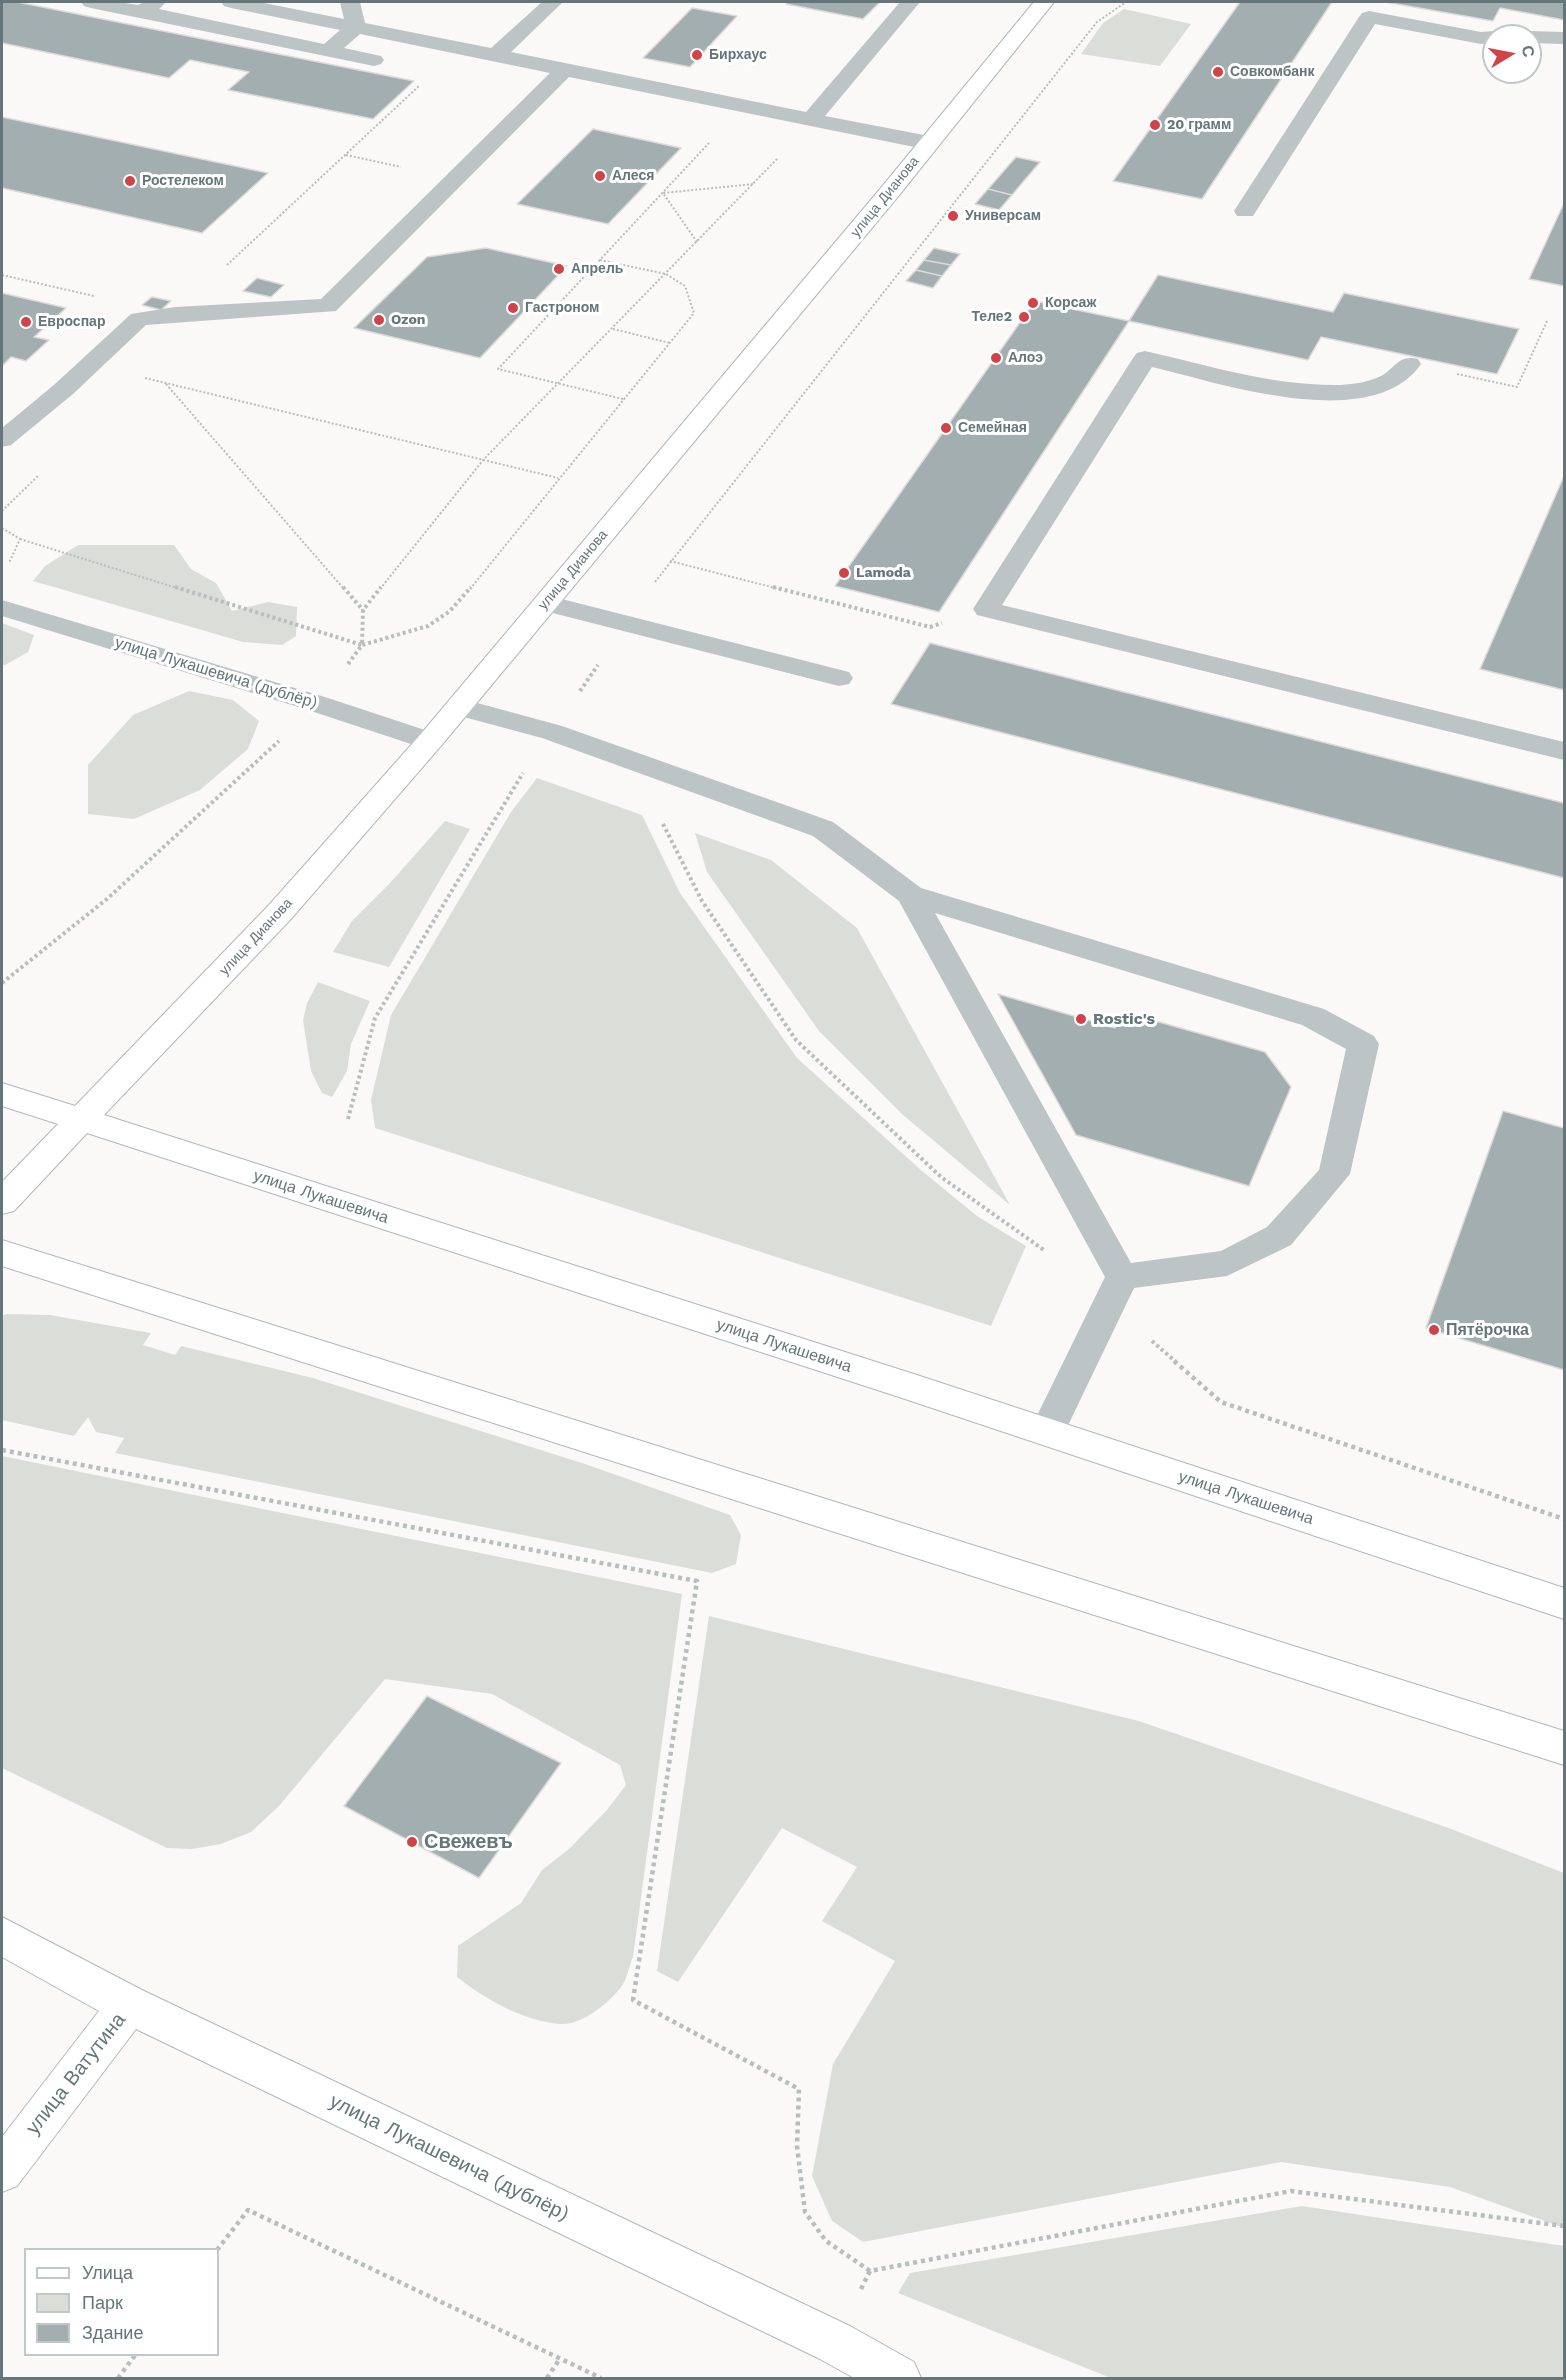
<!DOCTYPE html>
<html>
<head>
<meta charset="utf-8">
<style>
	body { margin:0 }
	#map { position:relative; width:1566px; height:2380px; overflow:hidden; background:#faf9f8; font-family:"Work Sans",sans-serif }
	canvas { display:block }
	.frame { position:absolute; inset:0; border:3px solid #647679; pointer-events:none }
	.legend { position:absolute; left:24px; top:2248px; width:195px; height:108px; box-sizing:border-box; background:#fff; border:2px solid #c1c8c9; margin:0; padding:8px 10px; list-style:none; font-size:18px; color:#647679 }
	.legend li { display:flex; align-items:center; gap:12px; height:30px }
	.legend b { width:30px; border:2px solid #c1c8c9 }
	.north { position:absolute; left:1482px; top:24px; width:60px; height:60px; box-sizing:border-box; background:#fff; border:2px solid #c1c8c9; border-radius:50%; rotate:80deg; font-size:16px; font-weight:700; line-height:24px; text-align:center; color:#647679 }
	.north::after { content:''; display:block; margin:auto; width:21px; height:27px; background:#cf4349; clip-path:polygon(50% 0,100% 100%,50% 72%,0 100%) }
</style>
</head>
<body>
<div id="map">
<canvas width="1566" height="2380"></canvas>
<div class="frame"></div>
<ul class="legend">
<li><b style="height:8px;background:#fff"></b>Улица</li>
<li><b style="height:16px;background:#dbded8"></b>Парк</li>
<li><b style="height:16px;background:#a3aeb0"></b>Здание</li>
</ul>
<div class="north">С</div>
</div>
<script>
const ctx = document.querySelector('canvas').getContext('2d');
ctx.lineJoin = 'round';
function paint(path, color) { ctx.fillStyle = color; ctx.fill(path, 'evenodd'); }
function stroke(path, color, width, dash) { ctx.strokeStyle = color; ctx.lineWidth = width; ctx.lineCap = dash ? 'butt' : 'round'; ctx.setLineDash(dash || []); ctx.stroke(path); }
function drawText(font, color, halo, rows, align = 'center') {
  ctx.font = font + ' "Work Sans",sans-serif'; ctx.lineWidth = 6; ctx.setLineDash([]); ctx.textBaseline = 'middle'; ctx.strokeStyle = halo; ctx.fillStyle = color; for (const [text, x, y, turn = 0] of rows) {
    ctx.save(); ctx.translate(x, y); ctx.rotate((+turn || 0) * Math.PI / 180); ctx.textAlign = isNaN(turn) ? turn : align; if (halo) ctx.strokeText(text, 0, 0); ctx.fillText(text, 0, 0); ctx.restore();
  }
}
const green = new Path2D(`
	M1124,9L1191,24L1160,66L1081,54L1103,23Z
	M78,545H174L191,569L216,583L232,611L268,602L297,607L296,636L282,645L243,642L33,581L45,566Z
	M2,623L34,635L28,652L5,665H2Z
	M189,691L233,700L259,721L248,749L200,790L134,819L88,814V765L133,715Z
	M537,778L642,815L680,893L797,1058L922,1171L977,1216L1026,1246L991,1326L375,1128L371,1100L391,1015L511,812Z
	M445,821L470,829L389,967L333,952L352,921L390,883Z
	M695,833L771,860L857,928L1010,1205L902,1114L819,1031L707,872Z
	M318,982L370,1001L351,1044L347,1071L332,1097L322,1093L311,1071L303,1020L307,1003Z
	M6,1314L50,1315L151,1333L143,1345L175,1355L181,1346L313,1378L585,1464L730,1515L741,1535L736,1564L712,1573L115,1453L124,1438L96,1432L88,1417L74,1436L2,1420V1316Z
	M2,1456L682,1594L633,1957C629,1966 627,1980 621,1987C609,2003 581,2026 560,2024C523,2021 485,1999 457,1977L458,1946L521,1903L542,1870L569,1849L607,1810L626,1785L620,1765L492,1694L385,1679L279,1806L251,1832L221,1844L192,1849L167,1848L2,1768Z
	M709,1616L1139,1721L1446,1827L1564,1873V2228L1450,2187L1281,2162L863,2242L832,2221L812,2176L833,2064L895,1961L822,1921L857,1867L782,1828L678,1982L657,1971Z
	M1302,2206L1564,2246V2378H1111L898,2293L910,2273Z`);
const building = new Path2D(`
	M2,2H17L414,81L373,119L228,90L249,72L190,60L169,78L2,43Z
	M789,2H880L863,19L786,4Z
	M1240,2H1332L1202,199L1113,181Z
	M1385,2H1564V20L1500,8L1493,21Z
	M692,8L737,16L690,67L643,58Z
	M2,117L268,173L202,233L2,188Z
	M593,129L681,148L608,224L517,204Z
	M1016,157L1040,162L1012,195L988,189Z
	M988,189L1012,195L999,210L975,204Z
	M1564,203V286L1529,279Z
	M486,248L567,266L480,358L354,328L427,257Z
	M934,248L960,254L951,265L924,260Z
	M924,260L951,265L942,276L916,270Z
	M916,270L942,276L933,288L906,281Z
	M1158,275L1333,312L1344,293L1519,329L1497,374L1321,337L1308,360L1129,321Z
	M257,278L284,285L271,297L243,291Z
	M2,293L66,308L34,337L49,340L26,361L11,357L2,366Z
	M152,297L171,301L161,310L142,305Z
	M1035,301L1129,321L939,612L835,586Z
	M1564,476V690L1480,669Z
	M930,643L1564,803V878L891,704Z
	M998,994L1115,1028L1124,1012L1265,1052L1291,1087L1249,1186L1076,1135Z
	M1503,1111L1564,1128V1370L1426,1328Z
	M427,1696L561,1763L479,1878L344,1806Z`);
const pathFar2 = new Path2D(`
	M346,155L401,167
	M697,242L663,193L754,184
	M227,265L419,86
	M2,275L94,296
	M613,329L670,343
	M1457,374L1517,387L1547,321
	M145,378L558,478
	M166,384L344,589
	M623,399L498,369L709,143
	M2,511L38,476
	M2,528L20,539L9,563
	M20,539L180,589
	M670,561L779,589
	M655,582L1097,22L1126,2
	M380,589L484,459L778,158
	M470,589L694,313L685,286L666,274L600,260`);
const pathFar1 = new Path2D(`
	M175,587L362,645L363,610L381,587
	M343,587L363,610
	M773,587L930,627L942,623
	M348,664L362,645L428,626L450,611L471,587
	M580,691L598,665
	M663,824L702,901L796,1040L941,1177L1044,1250
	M2,983L107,899L279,741
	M348,1119L375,1018L523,773
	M1152,1341L1176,1362`);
const path = new Path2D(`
	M1174,1361L1221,1402L1564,1519
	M2,1450L697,1581L633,2000L799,2089L797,2146L805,2212L826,2241L870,2271
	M217,2250L248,2210L601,2378
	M861,2289L870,2271L1291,2191L1564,2226
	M118,2378L136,2354
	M547,2378L559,2360`);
const minor = new Path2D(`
	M81,2H119L138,5L144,2H166L159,9L324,44L340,30L231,8L224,6L221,2H259L344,19L340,2H360L365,23L491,48L542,2H563L511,52L806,112L900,2H920L825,116L929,136L937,138L940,143L937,148L929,150L569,77L336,311L146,325L73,394L11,445L2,447V428L55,384L131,314L175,307L321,299L550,73L360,34L344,48L381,56L384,60L381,64L374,66L91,8L84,6Z
	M1369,11L1481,32L1494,31L1504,36H1494V43L1481,44L1375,24L1253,216H1237L1234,211L1359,17L1362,13Z
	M1530,31L1564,32V44L1530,43V36H1520Z
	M1145,351C1207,365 1270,385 1334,385C1349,385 1365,383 1379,377C1395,370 1397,354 1418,359L1421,364C1372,435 1220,383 1152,367L1002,605L1564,742V760L977,615L973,609L1133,358L1137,353Z
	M546,595L849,672L853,678L849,684L839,686L537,609L533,603L537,597Z
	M2,600L328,698L440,735L444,741L440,747L430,750L420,747L308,710L2,616Z
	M459,698L562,726L833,822L921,888L1324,1009L1374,1036L1379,1044L1350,1174L1291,1245L1227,1276L1134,1288L1060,1442L1047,1446L1034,1442L1029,1432L1105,1277L899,901L813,836L542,738L449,713L445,707L449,701ZM935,913L1302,1025L1346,1049L1319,1170L1267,1227L1221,1251L1131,1263Z`);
const major = new Path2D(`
	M1034,2H1054L896,199L440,747L291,919L104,1115L920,1376L1564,1588V1619L896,1396L87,1133L14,1211L2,1214V1182L58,1124L2,1106V1083L75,1106L269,905L420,735L880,189Z
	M2,1240L1564,1731V1765L2,1266Z
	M2,1917L144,1991L850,2326L914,2362L921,2378H854L818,2358L136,2029L17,2186L2,2192V2137L99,2011L2,1957Z`);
const markers = [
	[697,55,6,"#cf4349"],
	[1218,72,6,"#cf4349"],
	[1155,125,6,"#cf4349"],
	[600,176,6,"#cf4349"],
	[130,181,6,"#cf4349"],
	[953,216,6,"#cf4349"],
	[559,269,6,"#cf4349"],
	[1033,303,6,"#cf4349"],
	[513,308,6,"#cf4349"],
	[1024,317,6,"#cf4349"],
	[379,320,6,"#cf4349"],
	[26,322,6,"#cf4349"],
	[996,358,6,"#cf4349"],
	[946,428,6,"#cf4349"],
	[844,573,6,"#cf4349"],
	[1081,1019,6,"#cf4349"],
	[1434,1330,6,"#cf4349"],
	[412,1842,6,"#cf4349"]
];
const farPoinames = [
	["Бирхаус",709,55],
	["Совкомбанк",1230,72],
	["20 грамм",1167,125],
	["Алеся",612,176],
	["Ростелеком",142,181],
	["Универсам",965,216],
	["Апрель",571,269],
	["Корсаж",1045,303],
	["Гастроном",525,308],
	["Теле2",1012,317,"right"],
	["Ozon",391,320],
	["Евроспар",38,322],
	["Алоэ",1008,358],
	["Семейная",958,428],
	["Lamoda",856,573]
];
const farStreetnames = [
	["улица Дианова",885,197,-51],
	["улица Дианова",573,570,-50],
	["улица Дианова",256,937,-47]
];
const streetNames = [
	["улица Лукашевича (дублёр)",216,673,17],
	["улица Лукашевича",321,1197,18],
	["улица Лукашевича",784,1346,18],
	["улица Лукашевича",1246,1498,18]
];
const poiNames = [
	["Rostic's",1093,1019],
	["Пятёрочка",1446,1330]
];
const nearPoinames = [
	["Свежевъ",424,1842]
];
const nearStreetnames = [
	["улица Ватутина",76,2074,-52],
	["улица Лукашевича (дублёр)",449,2158,26]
];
paint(green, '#dbded8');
paint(building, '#a3aeb0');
stroke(building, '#dcdbda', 1.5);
stroke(major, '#b2b8ba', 2);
stroke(pathFar2, '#b8bdbe', 2, [2, 2]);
stroke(pathFar1, '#b8bdbe', 4, [3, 3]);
stroke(path, '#b8bdbe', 4.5, [4, 4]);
paint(minor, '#bdc4c5');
paint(major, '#fff');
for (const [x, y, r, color] of markers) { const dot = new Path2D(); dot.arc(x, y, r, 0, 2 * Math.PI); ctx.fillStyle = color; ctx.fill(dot); stroke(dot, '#fff', 2); }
drawText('bold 14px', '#647679', '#fff', farPoinames, 'left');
drawText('14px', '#647679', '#fff', farStreetnames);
drawText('16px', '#647679', '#fff', streetNames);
drawText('bold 16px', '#647679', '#fff', poiNames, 'left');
drawText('bold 20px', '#647679', '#fff', nearPoinames, 'left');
drawText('20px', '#647679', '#fff', nearStreetnames);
</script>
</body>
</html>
